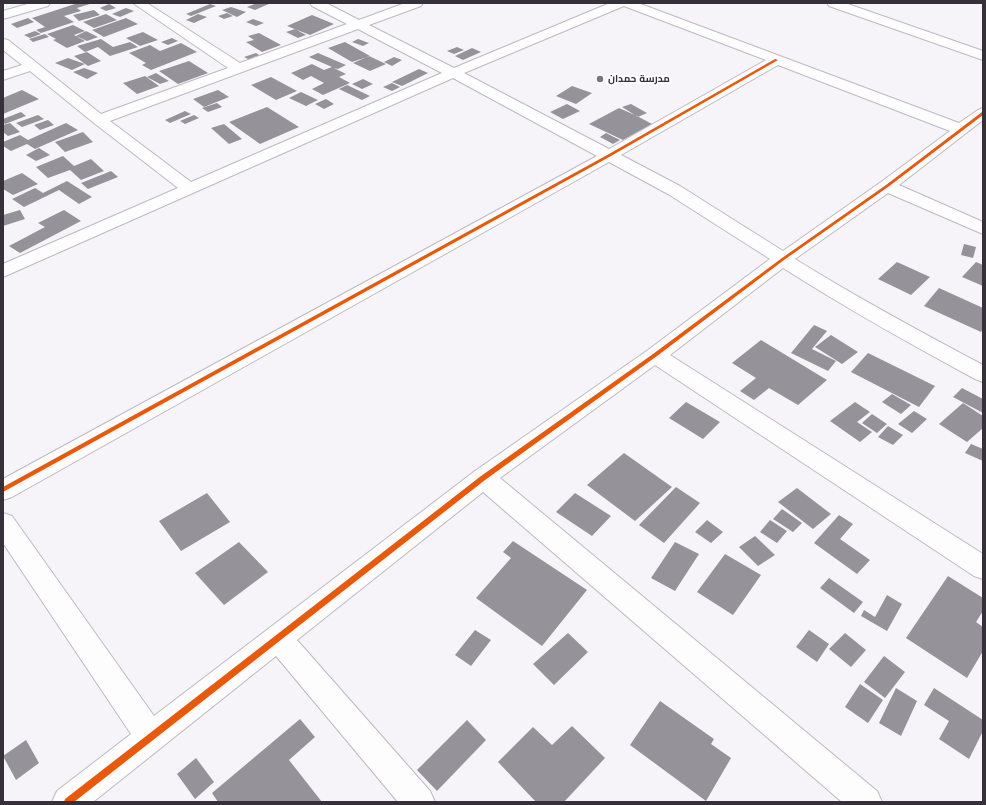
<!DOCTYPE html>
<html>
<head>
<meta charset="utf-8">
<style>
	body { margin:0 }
	#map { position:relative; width:986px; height:805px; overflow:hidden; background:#f6f3f9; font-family:"Work Sans",sans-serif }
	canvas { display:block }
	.frame { position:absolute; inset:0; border:4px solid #36303b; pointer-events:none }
</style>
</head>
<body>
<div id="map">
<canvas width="986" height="805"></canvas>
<div class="frame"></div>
</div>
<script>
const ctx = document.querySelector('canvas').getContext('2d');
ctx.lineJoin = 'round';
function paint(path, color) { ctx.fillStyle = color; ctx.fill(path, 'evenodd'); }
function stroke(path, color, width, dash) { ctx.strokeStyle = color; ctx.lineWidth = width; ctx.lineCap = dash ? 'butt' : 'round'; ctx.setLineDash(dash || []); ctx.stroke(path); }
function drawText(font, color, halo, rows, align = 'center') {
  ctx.font = font + ' "Work Sans",Cairo,sans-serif'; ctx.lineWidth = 4; ctx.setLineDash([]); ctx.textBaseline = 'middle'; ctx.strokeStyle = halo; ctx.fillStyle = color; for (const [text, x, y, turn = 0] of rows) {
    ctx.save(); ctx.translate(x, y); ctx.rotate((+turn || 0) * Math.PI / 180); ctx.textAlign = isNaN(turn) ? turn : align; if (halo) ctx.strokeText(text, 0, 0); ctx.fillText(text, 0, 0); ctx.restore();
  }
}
const building = new Path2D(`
	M78,3H93L77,8L81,11L64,16L74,22L41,33L36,30L45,27L32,18Z
	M257,3H271L255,10L247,7Z
	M109,4L116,8L106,11L100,8Z
	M210,4L216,6L191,16L186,14Z
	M231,7L246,12L237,17L222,10Z
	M126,8L134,11L120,17L112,14Z
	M94,10L100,15L79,21L73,15Z
	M227,13L233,16L224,19L218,16Z
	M106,14L117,20L94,28L83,22Z
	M198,14L207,17L194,23L186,20Z
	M312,15L334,24L310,35L287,26Z
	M28,18L34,22L17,28L11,24Z
	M126,18L138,24L104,37L92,30Z
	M253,19L264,23L256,26L246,22Z
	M73,25L85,31L74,35L85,41L67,48L53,40L56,39L47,34Z
	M295,29L306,35L298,38L286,32Z
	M35,31L41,34L30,38L24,35Z
	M86,31L98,37L87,41L76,36Z
	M143,32L158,40L140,46L126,38Z
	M259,33L281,45L262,52L246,42L254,40L248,36Z
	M45,34L49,37L33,42L29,39Z
	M172,38L178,41L168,45L161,42Z
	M101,39L113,47L130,42L138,47L110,56L98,47L85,52L77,46Z
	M358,39L369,43L363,46L352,42Z
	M345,42L370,56L352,62L328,48Z
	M181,43L197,52L151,70L142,65L146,63L129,53L150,45L160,51Z
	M457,47L464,50L454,54L447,51Z
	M472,48L481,52L463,60L455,56Z
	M87,52L101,61L88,66L74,56Z
	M256,53L261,56L250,60L244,57Z
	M318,53L346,65L338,69L334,68L346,74L339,77L350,83L323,95L312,89L324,83L311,76L303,80L291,73L312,64L324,70L332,67L309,57Z
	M369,56L386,64L370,71L353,63Z
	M394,57L402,60L392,66L384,62Z
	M68,58L85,64L72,70L55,63Z
	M189,61L208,73L178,84L159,71Z
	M84,68L98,73L87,79L73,72Z
	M419,69L428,73L402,86L392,82Z
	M156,73L169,81L160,84L147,77Z
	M145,76L159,86L137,94L123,83Z
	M271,77L297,91L276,100L251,85Z
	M363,79L373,84L362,89L352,84Z
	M392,83L400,87L392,91L383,87Z
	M347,85L370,96L362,100L339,89Z
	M572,86L592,93L576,104L556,96Z
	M22,90L39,99L3,114V98Z
	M218,90L229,97L204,107L193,99Z
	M301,92L318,100L306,106L289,98Z
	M326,99L334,104L324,109L315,104Z
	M217,103L222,107L208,112L202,108Z
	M567,104L580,111L563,119L550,112Z
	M631,104L647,113L638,117L622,107Z
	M267,107L299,127L260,144L229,122Z
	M619,108L637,116L652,124L623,140L589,124Z
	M185,111L191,114L170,123L165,120Z
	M21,112L26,116L5,124L3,122V119Z
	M38,115L44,119L22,127L16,123Z
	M194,115L199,118L185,124L180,121Z
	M48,120L54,125L40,130L34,125Z
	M10,123L20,132L8,136L3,132V125Z
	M66,123L78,130L35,149L27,144L11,151L3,146V142L20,135L28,140Z
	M224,124L242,139L229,144L211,128Z
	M83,132L93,142L65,152L55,142Z
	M606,133L620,140L613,144L600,137Z
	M39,148L50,155L36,161L26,155Z
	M63,156L74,166L91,159L104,171L81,180L70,170L48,178L36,167Z
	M111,171L118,177L88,189L81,183Z
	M22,173L38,184L13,195L3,189V181Z
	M67,181L92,197L79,204L59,190L24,207L12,199L35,188L43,193Z
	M20,210L25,219L3,226V215Z
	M64,210L81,221L20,253L9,246L45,227L38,223Z
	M964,244L976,247L973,258L961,255Z
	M897,262L930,277L911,295L878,279Z
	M976,262L983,265V286L962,277Z
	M939,288L983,308V329L981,332L924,306Z
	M814,325L827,331L812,349L836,361L828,371L791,353Z
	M831,335L858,352L842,364L815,347Z
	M761,340L827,380L798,405L769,388L754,400L740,391L756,378L732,363Z
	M868,353L935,386L919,407L851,372Z
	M962,388L983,399V413L953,397Z
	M892,394L911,405L901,414L882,402Z
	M686,402L720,422L703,439L669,418Z
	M855,402L870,412L857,422L872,432L860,442L830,421Z
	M963,403L983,416V428L967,442L939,424Z
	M914,411L927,419L912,433L898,424Z
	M872,414L887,424L877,433L862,423Z
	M888,426L903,435L893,445L878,437Z
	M971,444L983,449V461L965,453Z
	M624,453L672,487L635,521L587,485Z
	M676,487L700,503L664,543L639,525Z
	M797,488L831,514L813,529L778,502Z
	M207,493L230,522L181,551L159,521Z
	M575,493L611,516L592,536L556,512Z
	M782,509L802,523L793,532L773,519Z
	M839,515L853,524L840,539L870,560L857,574L814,543Z
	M707,520L723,532L711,543L695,532Z
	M770,520L787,531L777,543L760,532Z
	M755,536L775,555L758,566L739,547Z
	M513,541L587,590L542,646L476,598L511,558L503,552Z
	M239,542L268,572L224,605L195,573Z
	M675,542L699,554L675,591L651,578Z
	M725,554L761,575L733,615L697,592Z
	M948,576L983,598V611L976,622L983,627V651L967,678L906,638Z
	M829,578L863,602L854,613L820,588Z
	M887,595L902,604L887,631L861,616L864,610L875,617Z
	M475,630L491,640L471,666L455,655Z
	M809,630L829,644L817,662L796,647Z
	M568,633L588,652L554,685L533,664Z
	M845,633L866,650L851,667L829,649Z
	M884,656L905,672L885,698L864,682Z
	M860,684L883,700L868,723L845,707Z
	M896,688L917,701L901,736L879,723Z
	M934,688L983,720V731L969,759L939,739L949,721L924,705Z
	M660,701L714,739L711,744L731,758L706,801L630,745Z
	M300,719L315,737L289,760L322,802H218L212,793Z
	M467,720L486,740L437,791L417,770Z
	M572,726L605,758L564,802H536L498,762L533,727L552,745Z
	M26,740L39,763L16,780L3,756Z
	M196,758L214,782L195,799L177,774Z`);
const street = new Path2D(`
	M31,3H50L48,6L3,19V11Z
	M133,3H147L240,63L347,24L312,6L310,3H326L359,20L405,3H423L421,6L369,25L454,68L610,3H638L959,123L978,110L983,108V120L899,185L983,222V234L888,193L795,259C856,297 919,331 983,365V382L975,379C910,344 846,308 783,268L670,355L983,554V579L974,576L655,365L500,478L877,791L882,802H842L483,492L297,640L430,791L435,802H398L276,656L93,802H52L57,791L131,734L3,543V513L12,516L154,716L475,471L648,350L770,259L668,194L609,162L12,497L3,500V479L597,156L453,78L3,277V264L178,188L94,123L30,71L3,80V71L22,65L3,50V39L8,40L101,114L228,68ZM624,6L766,60L609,149L464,73ZM358,29L442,73L191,182L110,121ZM778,65L950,131L881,182L783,251L680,186L621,155Z
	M827,3H845L983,51V60L829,6Z`);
const cycleway = new Path2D(`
	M775,59L778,60L611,156L3,492V487L609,154Z
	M982,112H983V115L888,187L784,260L657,356L485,480L74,802H64L65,799L481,476L653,354L782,258L886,185Z`);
const markers = [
	[600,79,4,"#79747e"]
];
const farPoinames = [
	["مدرسة حمدان",608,79]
];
paint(building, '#96929a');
stroke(street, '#bdb9c1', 2);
paint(street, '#fefdfe');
paint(cycleway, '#e8590c');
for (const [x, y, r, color] of markers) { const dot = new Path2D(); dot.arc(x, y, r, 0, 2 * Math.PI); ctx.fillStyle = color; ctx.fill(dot); stroke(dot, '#fff', 1.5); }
drawText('bold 10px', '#36303b', '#fff', farPoinames, 'left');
</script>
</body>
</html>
